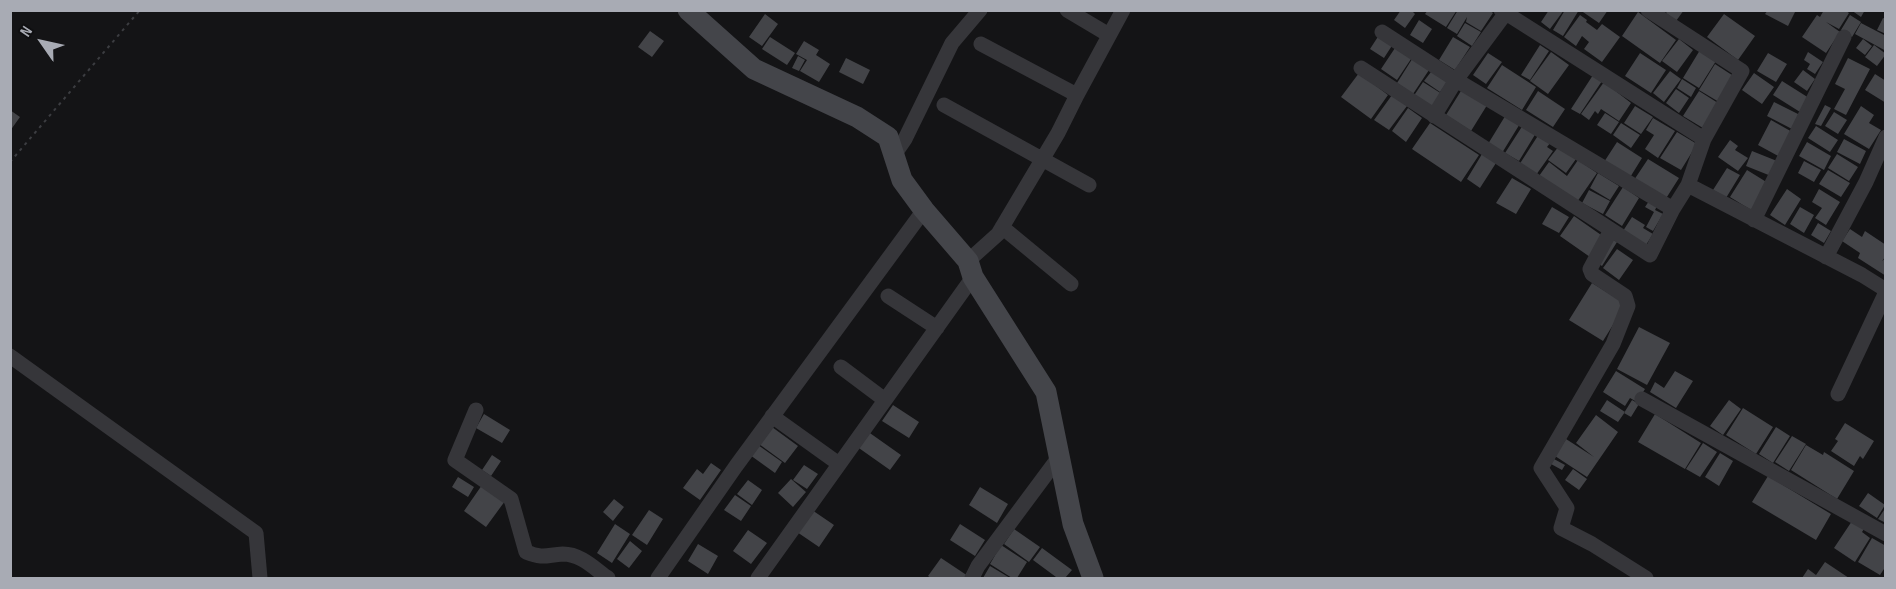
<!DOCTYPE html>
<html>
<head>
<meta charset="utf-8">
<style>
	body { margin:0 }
	#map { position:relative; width:1896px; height:589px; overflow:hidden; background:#141416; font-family:"Sofia Sans Condensed",sans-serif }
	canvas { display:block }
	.frame { position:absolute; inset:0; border:12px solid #a8abb4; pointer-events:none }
	.north { position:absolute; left:12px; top:12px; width:60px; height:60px; -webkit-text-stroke:4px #0f0f11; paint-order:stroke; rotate:304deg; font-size:16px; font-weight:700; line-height:24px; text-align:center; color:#a8abb4 }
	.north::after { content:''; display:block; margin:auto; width:21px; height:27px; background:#a8abb4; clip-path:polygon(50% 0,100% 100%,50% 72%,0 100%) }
</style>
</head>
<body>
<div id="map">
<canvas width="1896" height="589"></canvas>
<div class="frame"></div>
<div class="north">N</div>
</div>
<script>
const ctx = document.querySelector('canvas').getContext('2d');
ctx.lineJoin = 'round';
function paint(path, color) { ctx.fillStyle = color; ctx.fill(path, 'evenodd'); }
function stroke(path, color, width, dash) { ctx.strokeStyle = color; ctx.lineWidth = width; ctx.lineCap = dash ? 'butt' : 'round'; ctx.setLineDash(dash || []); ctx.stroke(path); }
const building = new Path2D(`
	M1401,10H1411L1415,14L1405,28L1394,20Z
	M1428,10H1457L1446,27L1425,14Z
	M1458,10H1489L1493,13L1481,31L1466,22L1467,17L1457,34L1447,28Z
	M1549,10H1564L1550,29L1541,22Z
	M1565,10H1579L1563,36L1553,30Z
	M1580,10H1608L1599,23Z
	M1668,10H1684L1676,21L1666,13Z
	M1768,10H1796L1788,26L1765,14Z
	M1824,10H1845L1849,13L1839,29L1826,22L1840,32L1826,53L1802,37L1817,15L1820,17Z
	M1851,10H1865L1861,17Z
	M1638,12L1676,40L1660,63L1622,36Z
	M765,14L778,24L762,46L749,37Z
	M1724,14L1755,36L1738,60L1707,37Z
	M1580,15L1587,20L1586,22L1597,30L1602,24L1620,37L1602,62L1584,49L1589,42L1582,36L1576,46L1564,37Z
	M1850,15L1861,22L1852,37L1841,30Z
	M1883,18L1886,19V34L1877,30Z
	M1419,20L1432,29L1423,43L1410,35Z
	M1465,23L1481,32L1472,46L1457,36Z
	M1861,23L1886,36V51L1855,34Z
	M650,31L664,41L652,57L638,47Z
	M1381,32L1395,41L1384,58L1370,49Z
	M770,37L795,53L787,65L762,49Z
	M1453,37L1470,47L1455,70L1439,60Z
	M1679,39L1693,50L1677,72L1662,61Z
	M1863,39L1872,46L1865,55L1856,48Z
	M804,41L819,50L816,55L830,64L819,82L800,71L807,60L796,54Z
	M1397,45L1413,56L1397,80L1381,69Z
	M1540,45L1549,51L1530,80L1521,75Z
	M1874,45L1886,54L1877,66L1865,57Z
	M1700,50L1716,61L1699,88L1683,78Z
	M1551,52L1569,65L1548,94L1530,81Z
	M1808,52L1823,62L1815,74L1807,69L1810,64L1804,60Z
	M1488,53L1502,62L1486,84L1473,75Z
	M1640,53L1666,70L1651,93L1625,76Z
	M1768,53L1787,64L1776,82L1757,71Z
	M798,56L805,60L799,71L792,68Z
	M1414,56L1431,67L1413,94L1397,83Z
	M846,58L870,70L863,84L839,72Z
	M1848,58L1870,69L1846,115L1834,109L1845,89L1835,84Z
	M1715,64L1735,77L1719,102L1699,90Z
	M1502,65L1536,87L1522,110L1487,88Z
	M1434,68L1450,79L1440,92L1424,81Z
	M1803,70L1815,79L1807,91L1794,82Z
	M1670,71L1681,79L1664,102L1653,93Z
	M1359,73L1388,95L1371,119L1341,97Z
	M1754,73L1774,87L1762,104L1742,90Z
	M1875,74L1886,81V103L1865,90Z
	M1593,75L1602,81L1580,114L1571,109Z
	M1682,79L1696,88L1691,97L1677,88Z
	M1782,81L1809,98L1800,112L1773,95Z
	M1423,82L1442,94L1432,110L1413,97Z
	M1604,82L1631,103L1619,121L1601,109L1598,114L1595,111L1589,120L1581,114Z
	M1464,86L1489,102L1471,131L1446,115Z
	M1676,89L1689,98L1679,113L1666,103Z
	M1538,91L1565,109L1553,127L1526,110Z
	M1699,91L1718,103L1703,128L1683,116Z
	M1392,95L1407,106L1389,130L1374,120Z
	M1774,102L1800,115L1792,129L1767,116Z
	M1825,105L1831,108L1821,126L1815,124Z
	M1635,106L1653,117L1641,134L1624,123Z
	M1861,106L1874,115L1869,123L1881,130L1869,149L1844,134Z
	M1408,108L1422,118L1406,142L1392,131Z
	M10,110L20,117L10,131Z
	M1834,112L1847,120L1838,134L1825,126Z
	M1507,113L1521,122L1502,153L1488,144Z
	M1605,113L1619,122L1611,134L1597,125Z
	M1653,118L1675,131L1658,158L1645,149L1654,135L1646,130Z
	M1771,120L1794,133L1780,157L1758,145Z
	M1430,123L1479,155L1461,182L1412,149Z
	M1621,123L1640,135L1631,148L1613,135Z
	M1523,125L1536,133L1519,161L1505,153Z
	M1816,126L1838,140L1830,152L1808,138Z
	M1677,132L1697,144L1681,170L1660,158Z
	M1539,134L1551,142L1547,147L1553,151L1536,175L1519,165Z
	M1844,139L1866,151L1860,164L1837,152Z
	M1730,140L1738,146L1735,150L1748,158L1738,171L1718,157Z
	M1617,142L1642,158L1629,179L1604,162Z
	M1807,142L1831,156L1824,170L1799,156Z
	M1559,146L1576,159L1566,173L1548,160Z
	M1752,151L1777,161L1771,176L1746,166Z
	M1482,154L1496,163L1480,188L1467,179Z
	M1837,154L1858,167L1849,181L1828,168Z
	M1648,159L1679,178L1665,200L1634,180Z
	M1578,160L1597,173L1577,202L1539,176L1549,162L1567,176Z
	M1804,161L1821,170L1814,182L1798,173Z
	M1727,168L1740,175L1726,198L1713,190Z
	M1747,170L1768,183L1751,210L1730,197Z
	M1828,170L1850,183L1841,197L1819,184Z
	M1598,173L1619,186L1610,200L1590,188Z
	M1512,178L1531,189L1516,214L1496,203Z
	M1623,187L1639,198L1622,226L1605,215Z
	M1787,189L1801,199L1785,225L1770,215Z
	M1819,189L1840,202L1826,225L1815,218L1822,208L1812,202Z
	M1589,190L1610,201L1603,214L1582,203Z
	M1649,201L1657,206L1655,210L1663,214L1653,231L1646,227L1654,212L1645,207Z
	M1552,207L1569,217L1559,233L1542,224Z
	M1800,207L1814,215L1804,233L1790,224Z
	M1574,216L1604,237L1590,257L1560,236Z
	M1632,217L1645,225L1643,228L1653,234L1646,245L1623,231Z
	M1818,223L1831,231L1824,243L1811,235Z
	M1850,229L1862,237L1865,231L1886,245V256L1882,261L1886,258V276L1858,258L1860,253L1842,241Z
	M1610,238L1617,242L1602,266L1595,261Z
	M1617,249L1633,260L1619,280L1603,268Z
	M1592,283L1626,304L1603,341L1569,320Z
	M1639,327L1670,343L1647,385L1617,369Z
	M1616,371L1645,389L1637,402L1630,398L1625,406L1603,392Z
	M1675,371L1693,381L1676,408L1650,392L1655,382L1664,388Z
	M1607,400L1625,412L1618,422L1600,411Z
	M1632,400L1639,404L1631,417L1624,413Z
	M1729,400L1741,409L1723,435L1710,426Z
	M893,405L919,422L909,438L882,421Z
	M1743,408L1773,427L1756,454L1726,435Z
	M484,414L510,430L502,443L476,428Z
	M1655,414L1701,443L1685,469L1638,442Z
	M1596,415L1618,432L1587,477L1555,456L1566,439L1594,457L1576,443Z
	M1845,423L1874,441L1863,459L1860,456L1854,466L1831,451L1838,441L1835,439Z
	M772,427L798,446L785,463L759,444Z
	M1776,427L1790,436L1773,463L1759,454Z
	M867,431L901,455L890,470L856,446Z
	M1792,436L1806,444L1789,471L1775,462Z
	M1703,443L1717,452L1700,477L1686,469Z
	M758,445L782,462L775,473L750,455Z
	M1806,445L1823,455L1824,452L1854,471L1837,499L1791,470Z
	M1720,453L1733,461L1719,486L1705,477Z
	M492,455L501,461L491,476L482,470Z
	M1554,459L1565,465L1562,470L1551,464Z
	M711,463L721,470L700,500L683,488L697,469L703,474Z
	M804,465L818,474L807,489L793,480Z
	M1573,469L1587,479L1579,490L1565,480Z
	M1768,476L1831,514L1816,540L1752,502Z
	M458,477L474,487L468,497L452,487Z
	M791,479L806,492L793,507L778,493Z
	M748,480L762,490L752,505L737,494Z
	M482,485L505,501L486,527L464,511Z
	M980,487L1008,504L997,523L969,505Z
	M1868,493L1885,505L1877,518L1859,506Z
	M735,495L751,506L741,521L724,510Z
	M614,499L624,507L613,521L603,512Z
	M1886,507V523L1878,519Z
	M649,510L663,519L647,545L632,535Z
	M812,510L834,525L819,547L797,532Z
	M1854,518L1866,526L1862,532L1870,538L1855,562L1834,548Z
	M615,524L630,534L612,563L597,553Z
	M960,524L985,540L975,556L950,540Z
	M1014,529L1040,547L1029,562L1004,544Z
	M748,530L767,543L751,564L733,551Z
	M1872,538L1886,546V566L1880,575L1858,562Z
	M630,541L642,551L629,568L617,559Z
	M698,544L718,556L708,574L688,561Z
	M1001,545L1027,562L1017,578H1012L990,564Z
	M1042,548L1072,570L1065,578H1054L1056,577L1033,560Z
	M941,558L968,576L966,578H931L928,576Z
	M1825,562L1849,578H1802L1808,569L1816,575Z
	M990,566L1010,578H983Z`);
const path = new Path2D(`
	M10,162L140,10`);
const street = new Path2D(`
	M1067,10L1109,35
	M1501,10L1704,139
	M1648,10L1742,71L1704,139L1688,185L1862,275L1886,290
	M1382,32L1456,80L1673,209
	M981,44L1077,95
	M1361,68L1650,255L1673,209L1688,185
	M944,105L1089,185
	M1434,116L1456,80L1508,10
	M894,155L905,139L952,43L980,10
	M1754,220L1844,37
	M1002,227L1071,284
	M1611,230L1590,269L1592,274L1625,296L1628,306L1613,344L1541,468L1567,508L1561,528L1592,544L1646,578
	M1826,257L1866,182L1886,137
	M968,261L998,234L1058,133L1077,95L1123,10
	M888,296L937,328
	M10,356L256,533L260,578
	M841,367L885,400
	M1838,394L1886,292
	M1642,399L1886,534
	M476,410L455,460L511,499L526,552C544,559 546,555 563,554C581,554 595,569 608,578
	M772,416L839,464
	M658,578L736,466L924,210
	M758,578L973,277
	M972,578L978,566L1059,457`);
const secondary = new Path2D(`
	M688,10L754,69L857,117L888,137L902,180L924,210L968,261L973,277L1046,392L1073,524L1093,578`);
paint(building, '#434448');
stroke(path, '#3c3d41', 2, [3, 4.5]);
stroke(street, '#36363a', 15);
stroke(secondary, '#44454a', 21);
</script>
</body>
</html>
